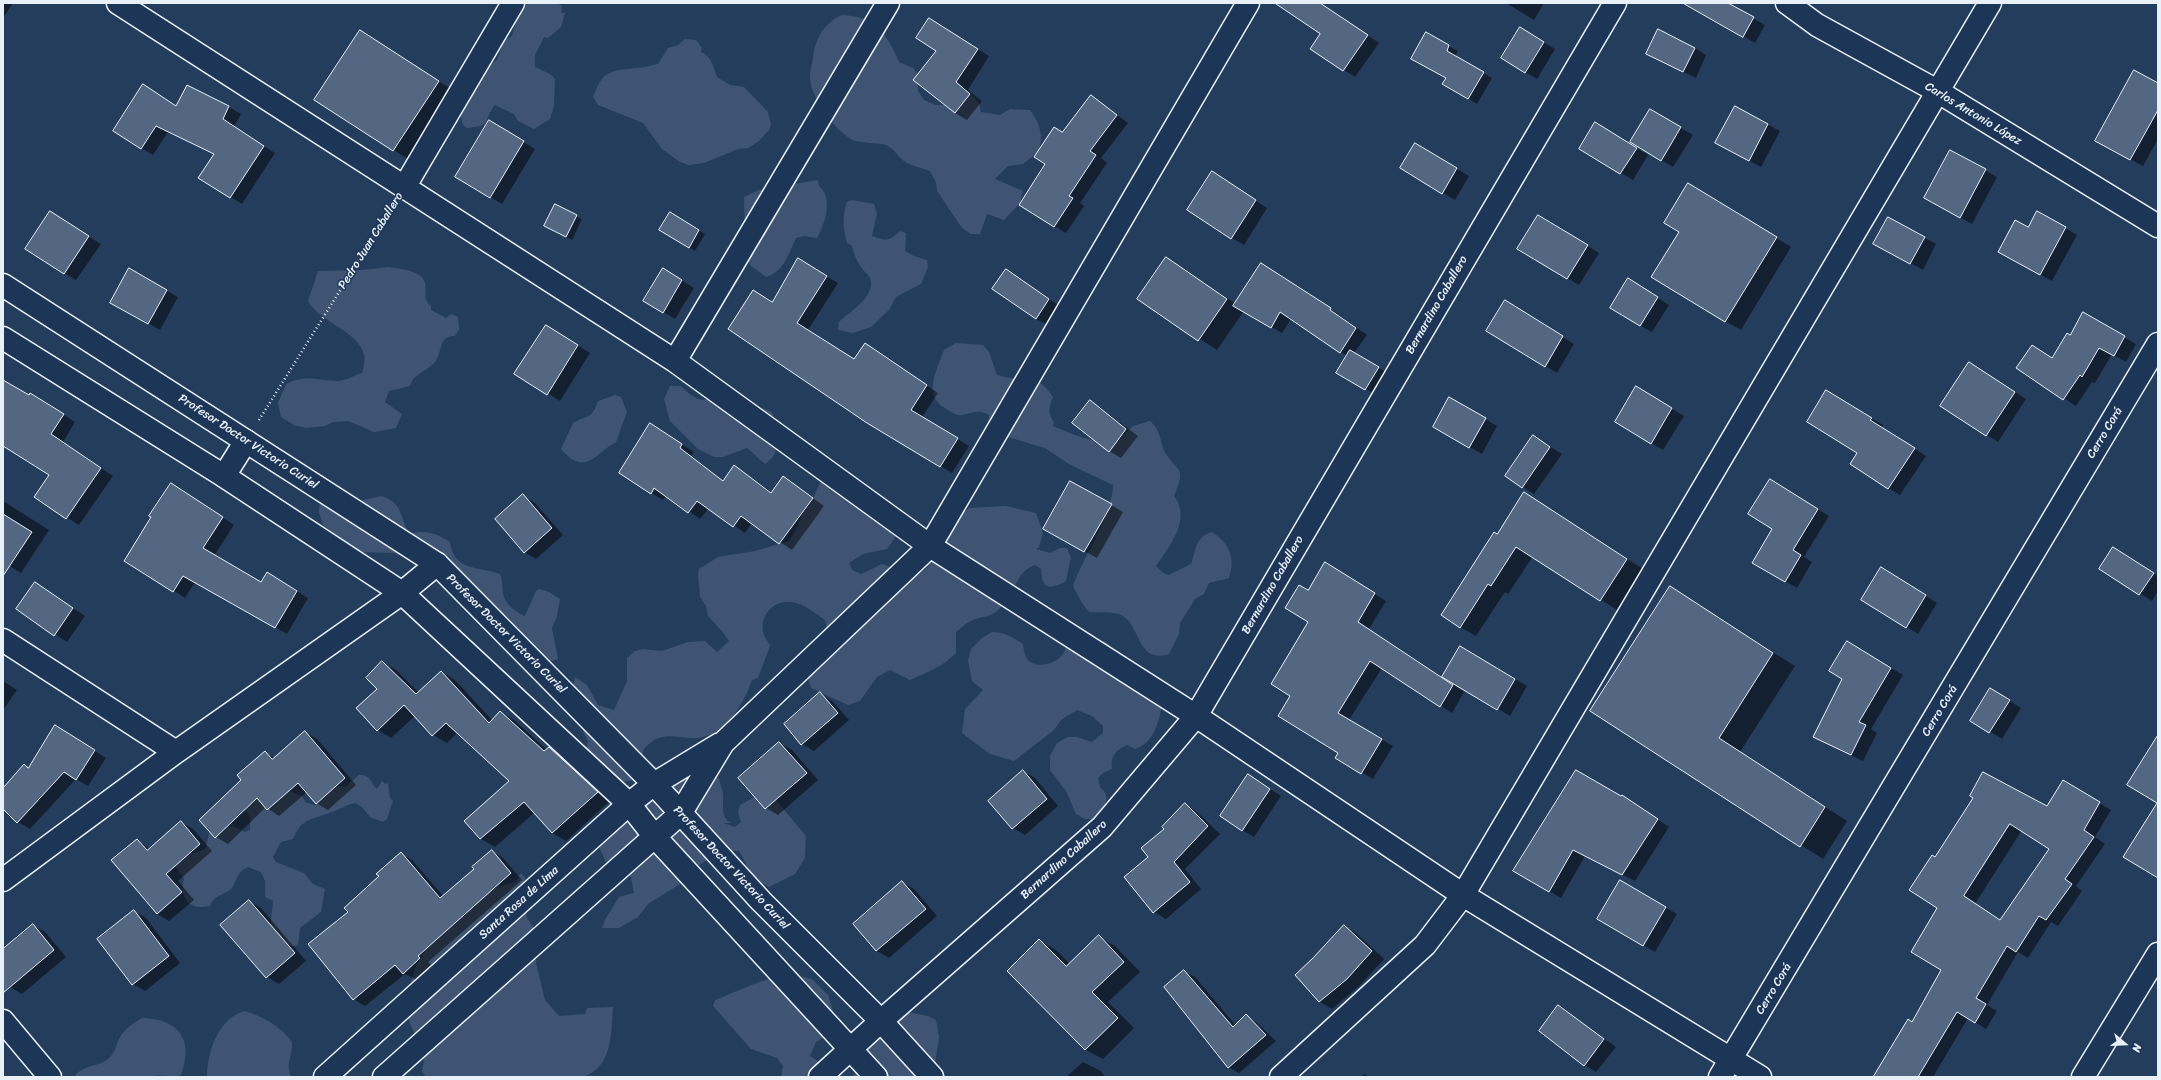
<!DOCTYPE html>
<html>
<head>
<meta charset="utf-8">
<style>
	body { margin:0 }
	#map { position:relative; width:2161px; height:1080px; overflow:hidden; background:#253d5d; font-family:Sriracha,sans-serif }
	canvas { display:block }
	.frame { position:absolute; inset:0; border:4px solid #e8f1f8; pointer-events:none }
	.north { position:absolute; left:2105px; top:1024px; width:40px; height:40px; -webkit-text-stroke:3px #1d3557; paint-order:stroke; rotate:109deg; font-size:11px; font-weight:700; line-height:16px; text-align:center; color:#e8f1f8 }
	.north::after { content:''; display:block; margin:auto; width:14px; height:18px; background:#e8f1f8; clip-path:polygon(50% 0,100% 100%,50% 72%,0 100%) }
</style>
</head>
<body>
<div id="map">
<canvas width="2161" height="1080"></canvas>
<div class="frame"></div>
<div class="north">N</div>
</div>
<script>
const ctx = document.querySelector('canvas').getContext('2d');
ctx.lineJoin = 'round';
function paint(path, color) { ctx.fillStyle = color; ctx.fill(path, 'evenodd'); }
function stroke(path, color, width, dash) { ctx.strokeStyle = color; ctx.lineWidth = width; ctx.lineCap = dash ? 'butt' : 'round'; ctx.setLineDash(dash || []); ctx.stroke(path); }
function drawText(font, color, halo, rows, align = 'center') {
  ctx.font = font + ' Sriracha,sans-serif'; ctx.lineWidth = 3; ctx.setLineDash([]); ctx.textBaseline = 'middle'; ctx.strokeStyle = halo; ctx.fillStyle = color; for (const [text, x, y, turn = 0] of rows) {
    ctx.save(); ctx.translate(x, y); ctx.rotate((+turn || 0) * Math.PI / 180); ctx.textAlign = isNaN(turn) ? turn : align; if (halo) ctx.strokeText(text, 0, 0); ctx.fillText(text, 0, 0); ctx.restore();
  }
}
const green = new Path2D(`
	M528,3H557L562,6L561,13H565L561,27L548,38L544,37L535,55V67L550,74L555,79L554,106L550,119L534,129L518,121L514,114L495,105C482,121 493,126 467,128L463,125L461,118L462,110L484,69L497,60L504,41L512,36L519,12Z
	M842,15C876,16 887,34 899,62L913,68L917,73L918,91L924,100L936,105H944L970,94L979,103L981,112L1000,115L1010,109L1030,110C1039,122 1045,137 1038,152L1023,164L1008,166L995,179L1023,191L1020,203L1004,220L987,214L980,234H971L962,228L937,191L936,182L930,171C922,168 911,166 904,161C898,157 894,148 886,145C875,142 864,144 853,140C836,132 811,98 810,79C809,73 812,65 813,58C815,39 824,23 842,15Z
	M685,39L696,40L702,48L701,52C712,57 713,67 717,77L730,85L744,87L768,112L771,125L769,130L759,141L748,148L738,149L704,163L689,165L680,162L662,149L643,123L598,105L593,97C603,70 610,71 636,68C644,68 651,65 658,64L668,48L678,45Z
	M818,180C818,187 823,189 825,194C830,208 824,226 817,238L804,236L796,238C789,253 784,272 766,277L750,265L742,248L745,238L744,197L759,190Z
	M852,200L874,204L877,214L872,236C887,241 888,242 900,231L906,233L905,251L914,256L927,260L928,267L921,284L896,297L889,310L871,327L853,333L838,330L839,322C849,312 877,296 870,278C869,276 866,273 864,271C858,264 854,255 852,246L847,243C843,229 842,216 847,202Z
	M389,267C399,269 422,270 425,283C427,293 422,298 431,306V310L446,318L451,314L458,317L459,330L455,336C438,335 443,353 434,363C426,372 414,373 410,386L389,391L385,402L402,414L396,428L374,432L348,421L333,422L325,426L306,428L294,425L281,417L278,403L286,384C308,374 316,381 338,381C345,381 355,375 362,373C363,368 366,360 364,355C359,331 319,322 308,301L318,271L362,270Z
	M956,343L983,345L989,352L997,375C1023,384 1034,368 1053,397C1049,407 1047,413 1054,422L1053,426C1074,435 1096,445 1119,440L1133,426L1150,421C1160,429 1160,440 1164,451C1178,474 1187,465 1174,496C1192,519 1169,547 1156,566L1163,573L1169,575L1191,564C1196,550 1195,537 1212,532C1229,543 1236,557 1229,578L1209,583L1204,594L1195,599L1180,623L1179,634L1169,654C1136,664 1142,626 1121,615C1113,611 1098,613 1089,612L1082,603L1073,586C1084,555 1112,517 1113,485L1069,464L1045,448L1001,435L988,425L989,415C979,409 973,413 962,415C956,416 950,411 945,408C922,395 937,370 944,350Z
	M670,386H681C711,417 708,385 737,392L742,401L772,412L773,415C767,434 788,449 765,464C758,459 754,453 747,448L723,457H714L698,449L670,421L664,399Z
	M615,395L621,397L627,412L616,442C595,453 586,478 561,449L573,423C588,414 591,421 598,401Z
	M822,479L891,524L896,536L887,549L863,554L849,563L852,570L861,574L882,564L897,569L905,585L927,568L936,554L951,523L969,508L1006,506L1036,513L1043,533L1039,547L1036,549L1050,553L1060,548H1067L1071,558L1066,581L1061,584L1050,587L1045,585L1042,579L1041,569L1035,565C1015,573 1017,589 1004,604C991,620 984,614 969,622C965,624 960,629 956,632V653C944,666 926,673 910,680L890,670L877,677L860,701L848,705L811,688L808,678L827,628L825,620C815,613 804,604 792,602C773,599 758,617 764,635C766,639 769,643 770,646L758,678L752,680C744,703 726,735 698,738C678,739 661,729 645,748C641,753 638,773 635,780L616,783L586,752L588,741C579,726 570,694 575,677L587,685L598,705L614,710L627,681V658L635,651L643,649L662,651L688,642L705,641L717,652L729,641L722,631L708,616L706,606L700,597L698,574L699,569L718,557L755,551L789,541L797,528L805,507L813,498Z
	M381,496C404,502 399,519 410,534C425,529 438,534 450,542C454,572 478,566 500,574C503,581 502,586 503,593C504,603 517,613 525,616L536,591L539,589L549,592L560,599L557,616L552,628L558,659L548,662L525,638L508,617L433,568L394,553L355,552L343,547L338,536L323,525L319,513L320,500L359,501Z
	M992,632C1004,632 1013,637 1023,644C1024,651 1025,660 1032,663C1041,668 1058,662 1063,654C1065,652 1065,648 1066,645L1084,636L1106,642L1162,704C1159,722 1154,743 1135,749L1127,745C1116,750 1110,756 1112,769L1103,773L1098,778L1100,787C1113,797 1104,809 1095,819H1085L1076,814L1066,791L1050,770V756L1057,743L1068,737H1077L1092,742L1103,733V726L1092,716L1077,710L1061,720L1054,730L1014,761L990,754L962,733L965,709L983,690L972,681L968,660L971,649L982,638Z
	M686,772L719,778C720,784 722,789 723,794C724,805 720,817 731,823H723L735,827L741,822L738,812L740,805L764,792L775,799L806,836L805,858L795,874L769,887L749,876L746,863L739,851H729L707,860L696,867L680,884L648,904L638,917L619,928H602L606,918L619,897L634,893L631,877L607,864L596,841L629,813L648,804L673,778Z
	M359,775C372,775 370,783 377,789L382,781L385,784L388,783L390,798L393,801L387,819L383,822L370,817L362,807L355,803C345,805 339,810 329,813C311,820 302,818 293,839L281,842L273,857L276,862L304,873L313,884L325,889L321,912L300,928L298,945L288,947L270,931L273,901L265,897V881L261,872L248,867C235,873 237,883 231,889C222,896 214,895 210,906C189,911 179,898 184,878L175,866L177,858L187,853L192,854L205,849L211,827L233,826L245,832L250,830V818L247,812L241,810L240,798L287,790L302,796L305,802L315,805C326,797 330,782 345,787Z
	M521,873L525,878L524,899L527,918L537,933L536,963L545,1000L559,1016L585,1014L587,1008L613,1007C611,1033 613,1068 582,1077H426L422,1071L425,1055L410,1024L405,1004L415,968L440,925L492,889L515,882Z
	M791,974L812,979L828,995L836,1020L823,1038L816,1042L810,1056L828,1068L836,1077H781L783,1066L777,1058L751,1049L713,1006L715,1000C741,990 763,978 791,974Z
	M245,1011C264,1017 280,1026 292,1042C293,1057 285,1062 291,1077H207C207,1052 219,1017 245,1011Z
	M906,1012L928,1016L936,1020L939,1037L933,1077H851L871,1059L865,1043Z
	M142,1018C179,1019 194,1039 181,1075C171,1079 162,1073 152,1077H74C84,1063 101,1068 111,1056C115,1051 117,1044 119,1039C124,1029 133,1023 142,1018Z`);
const shadow = new Path2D(`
	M3,3H13L3,18Z
	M1297,3H1320L1379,43L1355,77L1312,49L1322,34Z
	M1506,3H1544L1534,20Z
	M1712,3H1726L1765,25L1755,43L1706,14Z
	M941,26L989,56L968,90L982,101L967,120L955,113L914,80L938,51Z
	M1426,34L1458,51L1455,57L1492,78L1477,104L1443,83L1447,78Z
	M1532,35L1555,49L1537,79L1525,72Z
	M378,42L456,92L411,161L316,100Z
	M1695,48L1706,55L1696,78L1659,60Z
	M2158,84V139L2143,166L2109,148Z
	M143,85L177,107L187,86L229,107L241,114L234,127L275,153L242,204L200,178L215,154L168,132L153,155L141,148Z
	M1091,96L1128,123L1101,158L1107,163L1080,203L1084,206L1066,233L1020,205L1062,133Z
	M1735,107L1780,131L1761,167L1728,149Z
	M1650,110L1693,135L1673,167L1631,142Z
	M489,121L535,149L502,204L456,177Z
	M1607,130L1648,155L1633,180L1580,149Z
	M1416,144L1469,176L1455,200L1402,168Z
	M1951,151L1997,177L1972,224L1937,205Z
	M1224,180L1267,208L1244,245L1232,238Z
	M1704,193L1791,247L1741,330L1725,321Z
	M556,205L582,219L572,240L551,229Z
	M50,212L101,244L76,280L64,273Z
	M670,213L705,234L695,251L660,230Z
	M1551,223L1599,253L1579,285L1567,278Z
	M2029,228H2065L2077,235L2052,281L1999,252Z
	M1925,238L1936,244L1923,270L1886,250Z
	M1166,258L1236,304L1272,270L1305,291L1367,335L1354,353L1391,375L1378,396L1337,372L1347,356L1291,319L1282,333L1244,311L1217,350L1138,299Z
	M810,266L838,283L808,330L855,360L877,351L938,393L922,417L969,446L952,473L868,422L772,303Z
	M130,270L178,297L160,330L111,303Z
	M1006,270L1061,307L1048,325L1036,319Z
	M675,276L694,288L675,319L645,301Z
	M1658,298L1669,305L1652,332L1641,326Z
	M1517,309L1574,344L1557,373L1545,366Z
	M2083,313L2136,344L2126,362L2112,354L2095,383L2092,382L2076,406L2018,368L2052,358L2070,336Z
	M558,333L590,353L560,401L516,374Z
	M1970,363L2026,399L1998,442L1942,406Z
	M3,382L43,401L75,422L63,442L113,476L79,525L35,497L50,475L3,444Z
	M1826,392L1883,425L1882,427L1926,456L1900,495L1888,488L1859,453Z
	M1649,395L1684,416L1663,450L1651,443Z
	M1450,399L1497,426L1482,454L1434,427Z
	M1090,401L1138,436L1121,458L1109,451Z
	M663,432L694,452L691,456L724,481L734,466L773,493L784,478L824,506L792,550L752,523L745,533L709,508L700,519L666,495L663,500L651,493Z
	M1533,436L1562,454L1534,494L1523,487Z
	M1071,482L1123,512L1097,558L1045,529Z
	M1782,487L1829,516L1804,557L1812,562L1797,588L1753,562L1774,529Z
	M183,491L234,525L214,556L261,583L279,580L308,598L287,634L195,582L185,598L174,591Z
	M523,496L535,503L563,535L536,559L524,552Z
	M3,501L49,530L21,573L3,562Z
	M1540,503L1643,569L1617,610L1533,556L1508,594L1505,592L1476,636L1460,627L1497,535Z
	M2126,555L2158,576V591L2152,601L2101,569Z
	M1336,570L1386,601L1369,629L1443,678L1461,647L1527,686L1510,716L1446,678L1445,679L1464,692L1452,713L1382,668L1349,720L1393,746L1373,779L1337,758L1340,752L1292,695L1310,622L1308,591Z
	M1894,575L1937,603L1918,634L1907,627Z
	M1670,588L1795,666L1740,752L1847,821L1823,859L1591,711Z
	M47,591L85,616L67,642L18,609Z
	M1859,649L1903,675L1871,729L1877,733L1863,761L1827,743Z
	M383,662L396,670L419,693L442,672L455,680L492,720L500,712L514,720L547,750L549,748L563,756L611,800L566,841L552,833L534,813L495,847L481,839L465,821L510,781L458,732L447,743L433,735L415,716L391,738L378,730V689Z
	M3,681L17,690L3,710Z
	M820,694L832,701L849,720L814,751L802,744L785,724Z
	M2002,696L2021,708L2002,739L1971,720Z
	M305,732L317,739L356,785L328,810L316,803L307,792L279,816L266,807L228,844L216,837L243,780L265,752L275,758Z
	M68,733L106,758L88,786L76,779L30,829L18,822L3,808V789L25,766L29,768Z
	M780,743L792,750L818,780L778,815L766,808Z
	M1023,771L1035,778L1058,806L1025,835L1013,828L989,801Z
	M1260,782L1281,796L1254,837L1242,830Z
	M2074,788L2111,810L2095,837L2105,844L2076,886L2082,891L2058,926L2051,922L2028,958L2018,952L1987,1005L1997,1011L1986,1029L1968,1018L1933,1077H1874L1912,1023L1942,970L1936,858L1974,798L2048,807ZM2022,830L2051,848L2001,920L1975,904Z
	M1634,803L1669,827L1635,881L1585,856L1561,898L1515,871Z
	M1185,805L1197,812L1220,834L1185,869L1201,889L1166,919L1154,912L1149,857L1166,829Z
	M181,822L193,829L212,851L178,881L194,900L169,921L157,914L137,840L150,849Z
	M492,851L503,858L522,880L428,962L431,965L415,979L405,974L365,1006L353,999L349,912L401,854L412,860L444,897L476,869Z
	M902,882L914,889L937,916L889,958L877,951L854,924Z
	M1620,882L1677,914L1655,952L1599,919Z
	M249,901L261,908L306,961L279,984L267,977L222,925Z
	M134,911L146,918L180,963L145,991L133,984Z
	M33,926L45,932L66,957L22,994L10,987L3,979V951Z
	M1344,926L1356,933L1384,959L1359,986L1332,1009L1320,1002L1296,975L1314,959Z
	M1099,937L1115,946L1140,972L1108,1002L1134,1028L1103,1059L1086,1050L1008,971L1039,940L1056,950L1070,964Z
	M1184,971L1195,977L1236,1026L1246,1016L1256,1022L1276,1041L1239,1073L1228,1067Z
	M1558,1006L1616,1047L1596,1072L1585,1065Z
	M1083,1062L1101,1071L1105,1077H1066Z
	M1364,1074L1369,1077H1361Z`);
const building = new Path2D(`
	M1275,3H1320L1368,35L1343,71L1310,49L1320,34Z
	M1683,3H1728L1754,17L1743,37Z
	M929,18L978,49L956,82L970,94L955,113L913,80L936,51L916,38Z
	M1520,27L1544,42L1525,73L1501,58Z
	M1658,29L1695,48L1683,72L1646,54Z
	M360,30L439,81L393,151L314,100Z
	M1426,32L1449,45L1447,51L1484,72L1468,99L1442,84L1446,78L1411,59Z
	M2134,70L2158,83V110L2130,160L2095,141Z
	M143,84L176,106L187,85L229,106L223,119L264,146L230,198L198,178L214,154L156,126L141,149L113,131Z
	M1091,95L1117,115L1090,151L1096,155L1069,196L1073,198L1054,227L1019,205L1045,164L1034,157L1054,127L1062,132Z
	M1735,106L1768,124L1749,161L1715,143Z
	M1650,109L1681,127L1661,161L1630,142Z
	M489,120L524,141L490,198L455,177Z
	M1595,122L1637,148L1620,174L1579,149Z
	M1415,143L1457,168L1442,194L1400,168Z
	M1950,150L1986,169L1960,218L1924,198Z
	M1212,171L1256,200L1231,239L1187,210Z
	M1688,183L1777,237L1725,322L1651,277L1679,232L1664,223Z
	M555,204L577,215L566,237L544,226Z
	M50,211L89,236L64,274L25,249Z
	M2037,211L2066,227L2040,275L1998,252L2015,220L2028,227Z
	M670,212L699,230L689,248L659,230Z
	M1538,215L1588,245L1567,279L1517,249Z
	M1888,217L1925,237L1910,264L1873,244Z
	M1166,257L1227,299L1198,341L1137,299Z
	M798,258L827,276L797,323L854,359L865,343L927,385L911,410L958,438L940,467L867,423L728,329L753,290L772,302Z
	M1261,263L1331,308L1330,310L1356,328L1340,353L1280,312L1271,328L1233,306Z
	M129,268L167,290L148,324L110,303Z
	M663,268L682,280L663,313L643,301Z
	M1006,269L1049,299L1036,319L992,289Z
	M1628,278L1658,297L1640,326L1610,308Z
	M1505,300L1563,336L1545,367L1486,331Z
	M2083,312L2125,336L2114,356L2099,348L2082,377L2080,375L2063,400L2016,368L2032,345L2052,358L2067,333L2070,335Z
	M546,325L578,345L547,395L514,374Z
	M1350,350L1379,367L1365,390L1336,373Z
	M1969,362L2015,392L1986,436L1940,406Z
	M3,380L29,395L30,393L64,414L51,434L101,468L66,519L34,497L49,475L3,446Z
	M1636,386L1672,408L1651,444L1615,422Z
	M1826,390L1872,418L1870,420L1915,448L1888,489L1850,464L1857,453L1807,422Z
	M1449,397L1486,418L1469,448L1433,427Z
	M1090,400L1126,429L1109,452L1072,423Z
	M650,423L682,444L680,448L723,481L734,465L771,493L783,476L813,498L779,544L741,516L733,527L697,501L688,513L654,488L651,494L619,473Z
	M1533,435L1550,447L1522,488L1505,476Z
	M1770,479L1818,509L1793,550L1801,555L1785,582L1752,563L1772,529L1748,514Z
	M1070,481L1112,504L1084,552L1043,529Z
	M171,483L223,517L203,548L261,582L267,572L297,591L275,628L183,576L173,592L124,561L151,517L149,516Z
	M1524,492L1627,559L1600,601L1516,547L1491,586L1488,584L1460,628L1441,615L1494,532L1497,534Z
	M523,494L552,528L524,553L495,519Z
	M3,514L32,532L3,576Z
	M2113,547L2154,573L2139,595L2099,569Z
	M1325,562L1375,593L1358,622L1453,685L1440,707L1370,661L1338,713L1382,739L1361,774L1335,758L1338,753L1278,716L1290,696L1271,684L1308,622L1285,608L1299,585L1308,590Z
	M1881,567L1926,595L1906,628L1861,600Z
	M35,582L73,608L54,636L16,609Z
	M1670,586L1773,653L1719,738L1825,807L1800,847L1590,711Z
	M1847,641L1891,668L1859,722L1866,725L1851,755L1813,737L1842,679L1829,671Z
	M1460,646L1515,679L1497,710L1442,677Z
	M382,661L416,694L441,671L489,723L500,711L544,751L549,747L598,792L552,833L524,802L480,839L464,821L509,781L446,723L432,736L404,705L377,731L356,708L377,689L366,678Z
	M1990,688L2010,700L1989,733L1970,721Z
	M820,692L838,713L801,745L784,724Z
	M55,725L95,750L76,780L64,772L17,823L3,809V788L24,764L28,768Z
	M305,731L345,778L316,804L298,783L267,810L257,798L215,838L199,820L241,780L237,775L265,751L272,759Z
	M2158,735V878L2123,857L2157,803L2127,785Z
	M779,742L807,773L765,809L738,778Z
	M1023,770L1047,799L1012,829L988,801Z
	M1576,770L1621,796L1622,795L1658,819L1622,875L1573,850L1549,892L1513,871Z
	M1983,772L2047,806L2063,780L2100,802L2084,830L2094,837L2065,879L2072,884L2046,920L2039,916L2016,952L2007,946L1976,998L1986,1004L1975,1023L1957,1012L1918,1077H1873L1908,1019L1912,1022L1941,970L1911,952L1937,908L1909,890L1932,855L1935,857L1973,798L1970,796ZM2010,824L2049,849L2000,920L1964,896Z
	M1248,774L1270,789L1242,831L1220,816Z
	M1185,803L1208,826L1174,862L1190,882L1153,913L1124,877L1148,857L1141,848L1164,829L1162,827Z
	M181,821L200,844L166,874L182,892L157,914L111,860L137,839L147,850Z
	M492,850L511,873L418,956L420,958L403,974L395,965L353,1000L308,944L348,912L344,908L379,876L376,874L401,852L440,898L474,869L472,867Z
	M1620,880L1666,907L1643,946L1597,919Z
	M902,881L926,909L876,951L853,924Z
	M249,900L295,953L266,978L220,925Z
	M134,910L169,956L132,985L97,939Z
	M33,924L54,950L3,993V949Z
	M1344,925L1372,951L1347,979L1319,1002L1295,975L1313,958Z
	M1099,935L1124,962L1092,992L1118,1018L1085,1050L1007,971L1039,939L1066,966Z
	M1184,970L1233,1027L1246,1014L1266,1035L1228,1068L1164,987Z
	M1558,1005L1604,1039L1584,1066L1539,1031Z`);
const path = new Path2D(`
	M259,420L391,209`);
const minor = new Path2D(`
	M118,3L675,361L930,546L1196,716L1463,895L1760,1077
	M1787,3L1817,25L1937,91L2158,226
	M405,186L513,3
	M675,361L888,3
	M224,476L246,441
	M3,640L176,752
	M3,880L176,752L402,593L437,564
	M3,1021L50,1077
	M325,1077L629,804L654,784L720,744
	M384,1077L680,814L723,743L930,546L1248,3
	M820,1077L881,1021L1102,827L1196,716L1615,3
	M1281,1077L1425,945L1463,895L1990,3
	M1720,1077L2158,344
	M2083,1077L2158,954`);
const major = new Path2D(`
	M3,285L437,564L654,784L761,901L881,1021L932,1077
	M3,338L224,476L402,593L629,804L655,837L876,1077`);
const streetNames = [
	["Carlos Antonio López",1973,114,31],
	["Pedro Juan Caballero",371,241,-58],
	["Bernardino Caballero",1437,305,-60],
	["Cerro Corá",2105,433,-59],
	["Profesor Doctor Victorio Curiel",248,442,33],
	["Bernardino Caballero",1273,585,-60],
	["Profesor Doctor Victorio Curiel",506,634,45],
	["Cerro Corá",1940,711,-59],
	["Bernardino Caballero",1064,860,-42],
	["Profesor Doctor Victorio Curiel",731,868,47],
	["Santa Rosa de Lima",519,903,-42],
	["Cerro Corá",1774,989,-59]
];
paint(green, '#3e5472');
paint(shadow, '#0007');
paint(building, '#536782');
stroke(building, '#e8f1f8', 1);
stroke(minor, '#e8f1f8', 25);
stroke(major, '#e8f1f8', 25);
stroke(path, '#e8f1f8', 2.5, [1, 3]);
stroke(minor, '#1d3557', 22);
stroke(major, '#1d3557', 22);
drawText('12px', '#e8f1f8', '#1d3557', streetNames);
</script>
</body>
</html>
